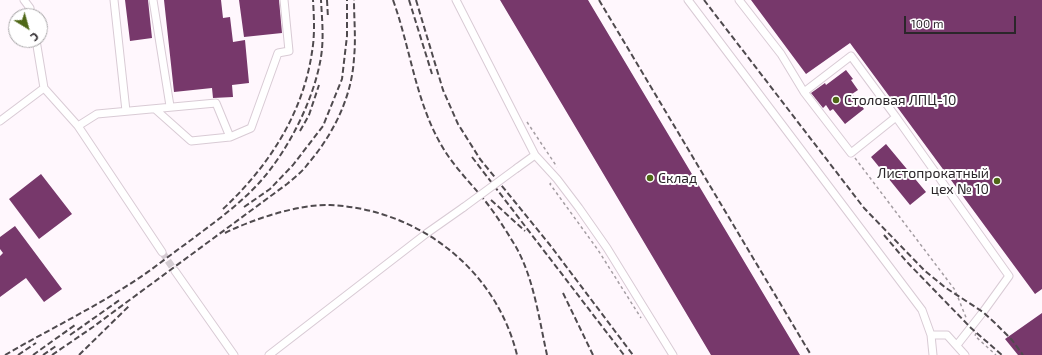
<!DOCTYPE html>
<html>
<head>
<meta charset="utf-8">
<style>
	body { margin:0 }
	#map { position:relative; width:1042px; height:355px; overflow:hidden; background:#fff7fd; font-family:"Exo 2",sans-serif }
	canvas { display:block }
	.north { position:absolute; left:8px; top:8px; width:40px; height:40px; box-sizing:border-box; background:#fff; border:1px solid #aaa8aa; border-radius:50%; rotate:143deg; font-size:11px; font-weight:700; line-height:16px; text-align:center; color:#2b262a }
	.north::after { content:''; display:block; margin:auto; width:14px; height:18px; background:#4f6717; clip-path:polygon(50% 0,100% 100%,50% 72%,0 100%) }
	.scale { position:absolute; left:904px; top:16px; width:112px; height:18px; box-sizing:border-box; border:2px solid #2b262a; border-top:0; padding-left:5px; font-size:12px; line-height:14px; white-space:nowrap; color:#2b262a; -webkit-text-stroke:3px #fff; paint-order:stroke }
</style>
</head>
<body>
<div id="map">
<canvas width="1042" height="355"></canvas>
<div class="north">С</div>
<div class="scale">100 m</div>
</div>
<script>
const ctx = document.querySelector('canvas').getContext('2d');
ctx.lineJoin = 'round';
function paint(path, color) { ctx.fillStyle = color; ctx.fill(path, 'evenodd'); }
function stroke(path, color, width, dash) { ctx.strokeStyle = color; ctx.lineWidth = width; ctx.lineCap = dash ? 'butt' : 'round'; ctx.setLineDash(dash || []); ctx.stroke(path); }
function drawText(font, color, halo, rows, align = 'center') {
  ctx.font = font + ' "Exo 2",sans-serif'; ctx.lineWidth = 4; ctx.setLineDash([]); ctx.textBaseline = 'middle'; ctx.strokeStyle = halo; ctx.fillStyle = color; for (const [text, x, y, turn = 0] of rows) {
    ctx.save(); ctx.translate(x, y); ctx.rotate((+turn || 0) * Math.PI / 180); ctx.textAlign = isNaN(turn) ? turn : align; if (halo) ctx.strokeText(text, 0, 0); ctx.fillText(text, 0, 0); ctx.restore();
  }
}
const building = new Path2D(`
	M125,0H148L152,38L130,41Z
	M164,0H221L223,18L230,17L233,42L245,40L249,83L232,85L233,97L213,98L212,88L174,92Z
	M239,0H279L282,33L244,37Z
	M500,0H588L800,355H711Z
	M751,0H1042V289L1035,294L850,43L806,74Z
	M846,70L853,79L851,80L858,90L852,94L864,109L845,124L833,109L830,111L826,105L823,108L811,93L825,83L826,85Z
	M886,144L926,192L910,205L871,157Z
	M41,174L72,214L39,239L9,199Z
	M15,226L62,289L44,302L26,278L0,297V256L3,253L0,249V237Z
	M1042,313V355H1018L1005,339Z`);
const minorTunnel = new Path2D(`
	M162,252L175,271`);
const path = new Path2D(`
	M527,122L557,167
	M855,158L955,290L967,320
	M551,183L550,184L598,250L641,318
	M976,333L975,336L996,355`);
const minor = new Path2D(`
	M24,0L30,8L31,16
	M114,0L126,111
	M153,0L170,106
	M456,0L535,155L557,179L579,208L607,248L673,355
	M688,0L922,310L931,335L933,355
	M739,0L781,54L804,92L851,153L896,117L1009,276L983,312L957,345
	M36,40L44,88
	M804,92L851,56L896,117
	M155,109L191,141L230,137L251,128L278,53L289,51L284,0
	M0,121L44,88L78,126L162,252
	M78,126L97,114L216,103L230,137
	M517,168L535,155
	M175,271L234,355
	M931,335H947L965,355
	M269,355L427,233L464,207`);
const rail = new Path2D(`
	M327,0L328,18
	M393,0C410,47 415,97 439,141C451,164 470,182 486,202C497,216 507,232 516,247C534,279 539,319 547,355
	M409,0L432,74
	M416,0L443,90L458,124L480,159L550,245L633,355
	M599,0L811,355
	M704,0L864,208L925,271L946,288L983,312L995,323L1012,340L1023,355
	M300,131L309,115L319,85
	M472,157L624,355
	M491,200L525,231
	M244,207L270,189L293,165L323,126L342,79L347,36V0
	M223,209C268,167 303,114 312,52C315,35 314,17 313,0
	M225,233C253,219 299,204 330,205C418,209 496,269 517,355
	M884,235L906,261L971,328L1002,355
	M563,293L593,355
	M70,335L121,299
	M5,355C48,330 94,308 136,280C153,269 170,255 187,243C212,224 238,206 259,183C288,151 314,100 321,57C324,38 322,19 321,0
	M18,355L36,343
	M33,355L75,325
	M43,355L56,346
	M52,355L93,327L287,184C294,178 302,172 307,165C333,135 352,97 354,58C356,39 354,19 354,0
	M79,355L129,306`);
const minorBridge = new Path2D(`
	M464,207L517,168`);
const markers = [
	[836,100,4,"#4f6717"],
	[650,178,4,"#4f6717"],
	[997,181,4,"#4f6717"]
];
const poiNames = [
	["Столовая ЛПЦ-10",844,100],
	["Листопрокатный",989,173,"right"],
	["цех № 10",989,189,"right"],
	["Склад",658,178]
];
paint(building, '#77386b');
stroke(minorTunnel, '#d5cdd3', 7, [7, 3.5]);
stroke(minor, '#d9cbd5', 9);
stroke(path, '#a49da2', 1.5, [3, 3]);
stroke(minor, '#fff', 7);
stroke(rail, '#4f4a4e', 2, [6, 3]);
stroke(minorBridge, '#d9cbd5', 9, []);
stroke(minorBridge, '#fff', 7);
for (const [x, y, r, color] of markers) { const dot = new Path2D(); dot.arc(x, y, r, 0, 2 * Math.PI); ctx.fillStyle = color; ctx.fill(dot); stroke(dot, '#fff', 1.5); }
drawText('14px', '#2b262a', '#fff', poiNames, 'left');
</script>
</body>
</html>
